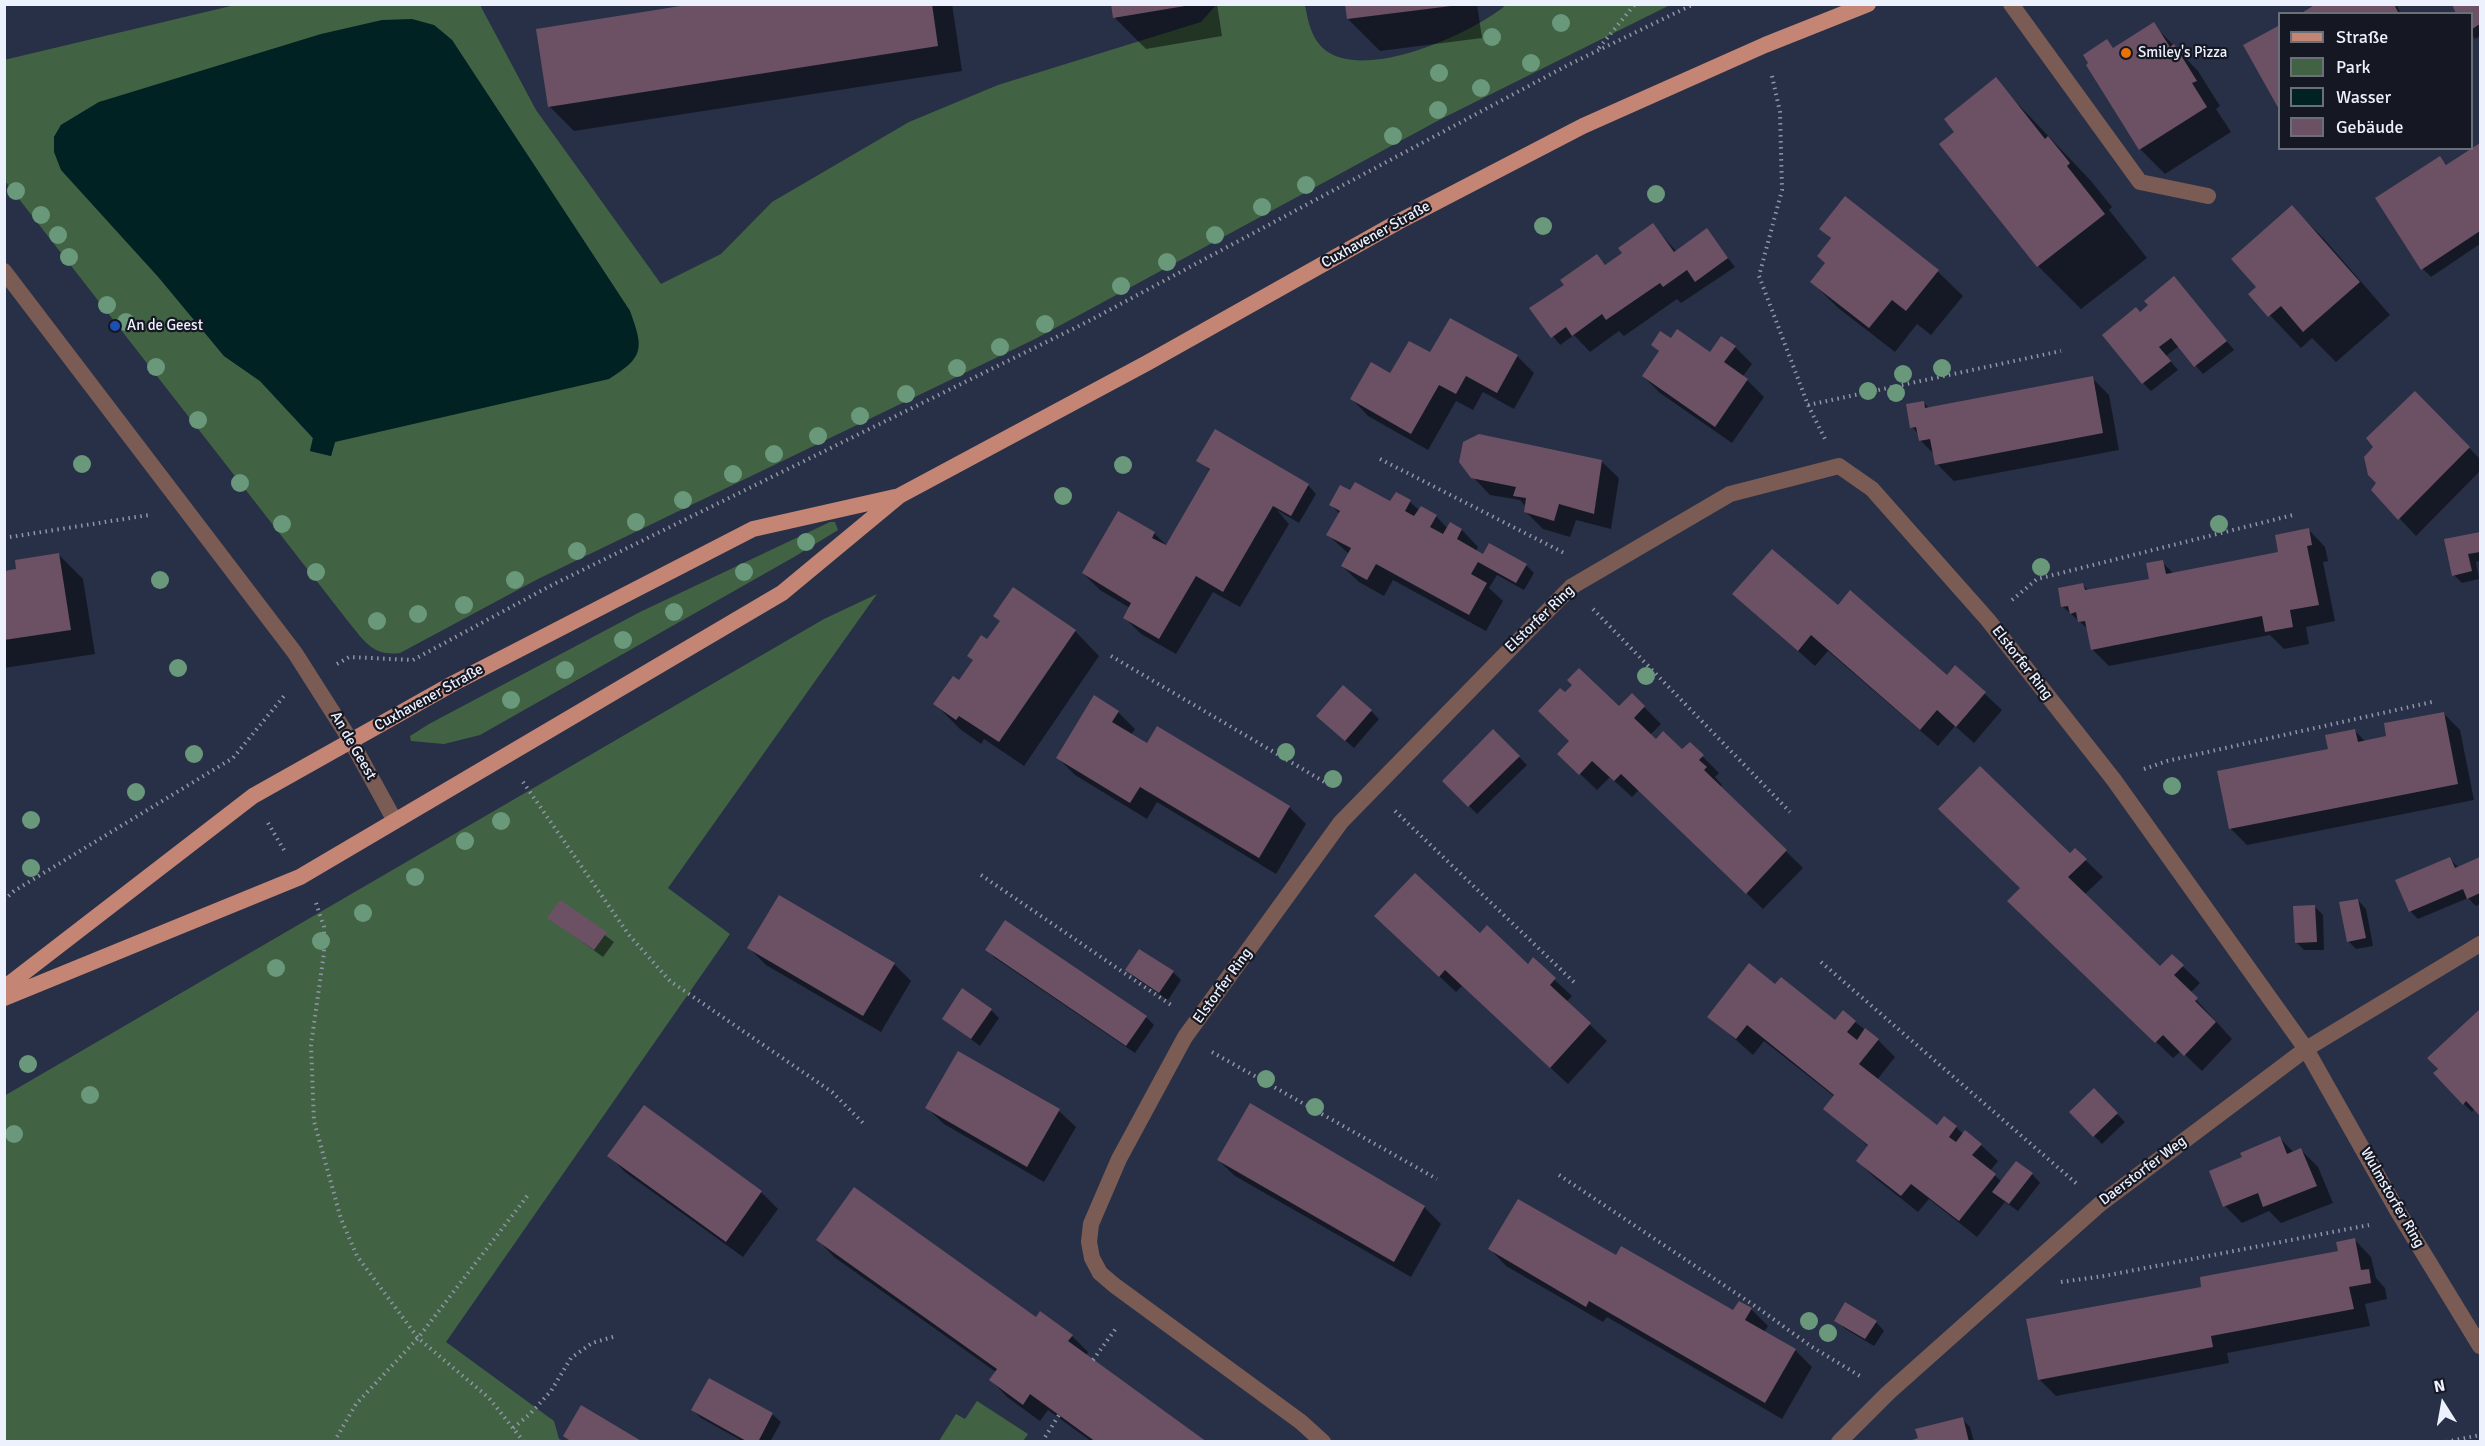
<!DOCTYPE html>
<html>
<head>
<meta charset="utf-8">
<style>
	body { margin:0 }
	#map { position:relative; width:2485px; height:1446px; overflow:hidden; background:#283047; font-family:Signika,sans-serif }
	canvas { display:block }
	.frame { position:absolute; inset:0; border:6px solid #ecf1fd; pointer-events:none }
	.legend { position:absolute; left:2278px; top:12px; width:195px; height:138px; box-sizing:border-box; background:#151823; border:2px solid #6b6f7a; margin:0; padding:8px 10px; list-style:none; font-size:18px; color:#ecf1fd }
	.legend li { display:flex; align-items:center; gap:12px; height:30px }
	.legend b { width:30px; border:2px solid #6b6f7a }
	.north { position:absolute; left:2413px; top:1374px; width:60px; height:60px; -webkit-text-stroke:4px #151823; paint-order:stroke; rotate:349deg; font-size:16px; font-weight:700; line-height:24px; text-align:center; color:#ecf1fd }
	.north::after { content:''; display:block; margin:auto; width:21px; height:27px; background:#ecf1fd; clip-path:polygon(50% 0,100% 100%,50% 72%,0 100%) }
</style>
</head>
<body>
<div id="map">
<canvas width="2485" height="1446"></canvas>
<div class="frame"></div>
<ul class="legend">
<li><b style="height:8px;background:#c48574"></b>Straße</li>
<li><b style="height:16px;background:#416344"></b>Park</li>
<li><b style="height:16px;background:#002223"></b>Wasser</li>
<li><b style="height:16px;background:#6b5163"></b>Gebäude</li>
</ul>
<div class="north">N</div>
</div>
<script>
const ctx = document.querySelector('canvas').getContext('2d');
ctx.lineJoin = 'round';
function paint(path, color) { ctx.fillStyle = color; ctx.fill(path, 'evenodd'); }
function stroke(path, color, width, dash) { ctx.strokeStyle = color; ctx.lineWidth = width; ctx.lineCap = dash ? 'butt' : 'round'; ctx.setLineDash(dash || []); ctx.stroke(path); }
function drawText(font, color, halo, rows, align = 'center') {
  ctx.font = font + ' Signika,sans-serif'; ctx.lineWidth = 4.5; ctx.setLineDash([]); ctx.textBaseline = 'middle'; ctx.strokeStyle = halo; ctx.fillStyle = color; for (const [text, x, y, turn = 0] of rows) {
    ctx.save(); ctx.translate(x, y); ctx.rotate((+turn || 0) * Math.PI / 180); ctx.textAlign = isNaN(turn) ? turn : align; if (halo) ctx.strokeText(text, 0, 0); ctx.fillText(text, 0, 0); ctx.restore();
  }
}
const green = new Path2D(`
	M235,5H480L536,110L661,284L721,254L772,202L909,122L998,85L1201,22L1216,5H1305C1308,21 1311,38 1325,50C1366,82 1473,33 1506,5H1670L1441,119L1035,339L538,579L400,653C372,657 363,639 347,620L5,181L4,60ZM434,25L452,40L630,311L335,442L331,456L310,451L313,438L260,381L224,356L160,279L54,137L61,125L99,102Z
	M830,522H835L838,530L794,557L480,735L444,744L411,741L410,736L429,724L640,612Z
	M877,594L668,888L730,934L446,1342L554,1421L559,1439L564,1441H5L4,1096L824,619Z
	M977,1401L1028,1434L1023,1441H939L956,1414L965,1419Z`);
const water = new Path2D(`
	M412,19L434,25L452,40L630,311C644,349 644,357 609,379L335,442L331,456L310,451L313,438L260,381L224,356L160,279L61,170L54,152V137L61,125L99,102L321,34L382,20Z`);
const shadow = new Path2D(`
	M706,4H952L962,71L574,131L549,106Z
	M1112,4H1217L1222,36L1146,49L1114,17Z
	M1346,4H1477L1482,38L1380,51L1348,19Z
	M2319,4H2396L2401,14H2303Z
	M2453,4H2480V36L2475,39L2472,35V14Z
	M2153,24L2198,71L2220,106L2216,109L2231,132L2165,174L2140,149L2107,41L2114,49Z
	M2014,100L2091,181L2112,207L2109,210L2147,258L2081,309L2038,266L1941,144Z
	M2480,145V244L2431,277L2423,269L2440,158L2448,166Z
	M1846,198L1938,272L1963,296L1931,335L1917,324L1895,352L1837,307L1812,282L1826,264L1832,240L1821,228Z
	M2292,207L2324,239L2390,315L2336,362L2312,338L2301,348L2250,294L2258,288Z
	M1653,225L1676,251L1706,230L1735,267L1681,303L1677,299L1624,336L1619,331L1590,352L1574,335L1560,345L1531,308L1566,285L1597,256L1606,266L1624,253Z
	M2182,286L2234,350L2203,374L2179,346L2166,356L2178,370L2151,391L2143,383L2141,314Z
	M1451,320L1517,356L1534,373L1514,409L1483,392L1473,410L1456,401L1428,450L1368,416L1352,399L1431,354Z
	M1671,340L1710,354L1735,347L1752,364L1743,376L1764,397L1732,443L1660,393L1643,376L1660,352L1653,345Z
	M2092,378L2109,395L2119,450L1954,481L1937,464L1935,455L1921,441L1919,435L1912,427L1923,402L1930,409Z
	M2415,393L2480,459V471L2416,536L2373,490L2378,483Z
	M1198,460L1308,485L1316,494L1299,523L1277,510L1289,524L1240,607L1213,592L1176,654L1141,634L1125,618L1130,608L1100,590L1083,573L1119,513L1154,533L1167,546L1211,471Z
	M1602,462L1619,478L1611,529L1576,520L1570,537L1543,529L1526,512V507L1520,500L1490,495L1473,477Z
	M1396,494L1410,502L1420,511L1436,516L1448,529L1462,530L1478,547L1476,552L1483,556L1526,565L1534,573L1524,590L1497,575L1489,588L1503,601L1486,631L1393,580L1384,596L1359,582L1342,566L1349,554L1328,535L1340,514L1331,505L1391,503Z
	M2309,530L2325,547L2328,561L2323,562L2335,621L2306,627L2309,644L2284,649L2270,635L2109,666L2092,649L2089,630L2062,606L2083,585L2089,591L2151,580L2162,562L2174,574L2280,553Z
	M2480,533V561L2476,562L2479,579L2462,583L2454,575L2446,540Z
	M58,554L83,579L95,654L4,668V571L18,570Z
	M1734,594L1947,677L1956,667L2002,710L1974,743L1955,726L1938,746L1828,651L1815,666Z
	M1075,631L1099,656L1024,766L984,739L981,744L960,729L935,704L960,682L988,641Z
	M1565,694L1619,708L1632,695L1661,724L1650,735L1656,741L1682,752L1690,744L1719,773L1715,777L1722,785L1720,787L1803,868L1763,909L1639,790L1632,797L1610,777L1597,790L1559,754L1571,741Z
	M1371,711L1379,719L1354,748L1326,724Z
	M1118,712L1135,729L1131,735L1148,745L1289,807L1306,824L1276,874L1157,802L1147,819L1075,775L1058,758Z
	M2443,713L2460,730L2474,800L2247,845L2230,828L2355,731L2366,742L2388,737Z
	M1493,731L1527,765L1477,814L1444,781Z
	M2075,850L2103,877L2084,895L2161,968L2172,956L2200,983L2190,993L2232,1039L2202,1071L2181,1051L2173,1058L2025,917Z
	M2450,859L2459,868L2480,859V904L2476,906L2468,898L2418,919L2410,911Z
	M2358,900L2366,909L2373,946L2356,949L2348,941Z
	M560,902L614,942L603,957L549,918Z
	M2315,907L2323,915L2324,950H2304L2296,942Z
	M1393,933L1480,935L1528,966L1533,960L1572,996L1566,1002L1607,1041L1568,1084L1462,986L1456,992Z
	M749,948L894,964L911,981L881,1032L766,965Z
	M987,950L1146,1017L1154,1025L1135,1053L995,958Z
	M1127,970L1173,972L1181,980L1168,1000L1135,978Z
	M1776,987L1835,1022H1855L1878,1040L1895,1057L1877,1080L1937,1127H1956L1964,1135L1981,1145L1998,1161L1990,1171L2002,1182L2016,1163L2032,1174L2040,1183L2018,1211L2005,1202L1977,1237L1929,1199L1918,1212L1874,1177L1858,1161L1869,1147L1825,1109L1835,1097L1764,1041L1753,1055L1709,1016Z
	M991,1010L999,1018L980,1046L943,1018Z
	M2480,1011V1114L2475,1108L2472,1112L2464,1104L2429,1058Z
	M2094,1090L2125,1122L2102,1144L2071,1112Z
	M1250,1105L1424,1207L1441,1224L1411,1277L1235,1176L1218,1160Z
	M644,1107L761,1192L778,1209L743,1257L625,1172L609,1155Z
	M927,1108L1059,1111L1076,1127L1044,1182L944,1124Z
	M2280,1138L2294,1153L2301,1150L2318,1167L2333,1203L2281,1223L2269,1211L2242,1223L2225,1206L2243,1158Z
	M818,1240L1036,1319L1072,1336L1088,1352L1086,1356L1204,1442H1092L1048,1410L1040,1421L1007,1397L991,1380L996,1372L834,1257Z
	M2355,1240L2371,1257L2376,1278L2385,1288L2387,1299L2365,1304L2370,1326L2227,1353L2229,1363L2056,1396L2039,1379L2339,1252Z
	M1490,1249L1616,1257L1733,1312L1751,1309L1768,1326L1764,1332L1795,1350L1812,1367L1782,1419L1607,1317L1603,1322L1506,1266Z
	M1836,1320L1876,1322L1884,1331L1874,1346L1844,1328Z
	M693,1410L772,1414L781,1422L770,1442H744L701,1418Z
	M1962,1419L1970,1427L1974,1442H1909Z`);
const building = new Path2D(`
	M693,4H932L938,46L548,107L536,29Z
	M1111,4H1185V6L1113,18Z
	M1345,4H1451V6L1347,19Z
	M2316,4H2394L2399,14H2300Z
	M2452,4H2480V24L2472,29V14H2456Z
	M2154,22L2170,47L2174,44L2197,81L2192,83L2207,107L2139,150L2086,65L2088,63L2083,55L2107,39L2113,48Z
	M2280,25V111L2243,45Z
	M1996,77L2045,139L2048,136L2070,163L2067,166L2105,214L2037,267L1939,144L1954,132L1944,119Z
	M2480,143V231L2421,270L2375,198L2440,156L2446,165Z
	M1845,196L1939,270L1906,311L1892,300L1869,328L1810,282L1825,263L1817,256L1831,238L1819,229Z
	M2292,205L2360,282L2303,332L2281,306L2268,317L2248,294L2256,287L2231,259Z
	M1653,223L1674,252L1707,228L1728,258L1695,282L1687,270L1663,287L1660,283L1606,320L1602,314L1572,336L1566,327L1551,338L1529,308L1564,285L1560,280L1597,254L1605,265L1622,253L1618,248Z
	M2174,276L2227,341L2194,367L2171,338L2159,347L2171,361L2142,384L2102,335L2136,307L2140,312L2148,305L2144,301Z
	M1450,318L1518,355L1497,393L1466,376L1456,394L1439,385L1411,434L1350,399L1371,362L1390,373L1409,341L1430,352Z
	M1677,329L1710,352L1721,336L1736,346L1724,362L1748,379L1715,427L1642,376L1659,351L1651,345L1660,331L1671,338Z
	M2093,376L2103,433L1935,465L1930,439L1919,441L1916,427L1910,428L1906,404L1924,401L1925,408Z
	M2415,391L2470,447L2398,520L2371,490L2376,483L2368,475L2364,457L2373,447L2366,438Z
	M1215,429L1309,484L1291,516L1273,506L1223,592L1196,576L1159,639L1123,618L1131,603L1082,573L1118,511L1155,532L1152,538L1166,545L1210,469L1196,461Z
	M1479,434L1602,460L1594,514L1559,504L1554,521L1524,512L1526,498L1513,496L1516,487L1471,478L1459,462L1463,442Z
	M1355,482L1390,501L1396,492L1411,500L1405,511L1414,516L1421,506L1437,515L1430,527L1443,534L1450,522L1462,529L1457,539L1483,554L1489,543L1527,564L1516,583L1478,562L1471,574L1487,583L1469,615L1376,564L1367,580L1341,566L1351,548L1326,535L1340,511L1329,505L1340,485L1350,490Z
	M2309,528L2312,545L2307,546L2319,605L2290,610L2293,627L2265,632L2262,616L2091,650L2085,621L2078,622L2076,612L2070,614L2068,606L2061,607L2058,588L2083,583L2085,590L2149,579L2146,563L2163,560L2166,574L2278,552L2275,535Z
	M2480,532V552L2468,554L2472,571L2452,576L2444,539Z
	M1772,549L1838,605L1850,590L1947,675L1955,665L1986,692L1956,727L1937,710L1920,730L1811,635L1798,651L1732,594Z
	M59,553L71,630L4,640V571L16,569L15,560Z
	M1013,587L1076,630L999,742L959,716L956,720L933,704L953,676L959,680L973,660L967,656L981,635L987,639L1000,621L993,616Z
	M1579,668L1619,706L1632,693L1645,706L1634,718L1656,739L1663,731L1682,749L1690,742L1704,755L1699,760L1707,767L1704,770L1787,850L1746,894L1621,774L1614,781L1592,761L1579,775L1557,754L1569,741L1538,711L1560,688L1565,692L1572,685L1567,680Z
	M1343,685L1372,710L1345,741L1316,716Z
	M1094,695L1119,711L1112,722L1147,743L1157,726L1290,806L1259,858L1140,787L1130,803L1056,758Z
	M2444,712L2458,784L2229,829L2217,771L2328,749L2325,735L2355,729L2358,742L2386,736L2384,723Z
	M1493,729L1520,756L1468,807L1442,781Z
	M1980,766L2070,853L2075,848L2087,859L2068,877L2089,897L2160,966L2172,954L2184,965L2174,975L2198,998L2195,1001L2216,1022L2184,1056L2163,1035L2155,1043L2007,901L2020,888L1938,809Z
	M2450,857L2455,868L2480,857V893L2467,899L2463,889L2409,912L2395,880Z
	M1415,873L1480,933L1487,925L1528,964L1533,957L1556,978L1550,985L1591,1023L1550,1068L1445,970L1439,977L1374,916Z
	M779,895L895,963L863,1016L747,948Z
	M2358,899L2366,938L2347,942L2339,902Z
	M560,900L607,932L594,950L547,918Z
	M2315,905L2317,942L2295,943L2293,906Z
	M1005,920L1147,1016L1126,1046L985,950Z
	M1139,949L1174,971L1159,993L1125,970Z
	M1749,963L1775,984L1781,977L1835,1020L1843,1010L1856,1021L1847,1032L1857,1040L1865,1028L1879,1039L1859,1064L1937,1125L1944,1116L1957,1126L1949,1137L1956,1142L1965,1130L1982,1144L1972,1155L1996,1174L1959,1221L1911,1184L1901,1196L1856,1161L1868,1145L1823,1109L1834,1095L1747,1025L1736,1039L1707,1017Z
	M962,988L992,1009L971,1039L942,1019Z
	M2480,1009V1116L2466,1101L2463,1105L2433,1073L2438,1069L2427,1058Z
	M958,1051L1060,1109L1027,1167L925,1108Z
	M2094,1088L2118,1113L2093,1137L2069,1112Z
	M1250,1103L1425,1206L1394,1262L1217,1160Z
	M644,1105L762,1191L726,1242L607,1156Z
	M2280,1136L2287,1154L2301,1148L2317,1186L2263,1207L2258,1193L2223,1207L2209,1171L2242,1157L2240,1153Z
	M2016,1161L2033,1173L2009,1204L1992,1192Z
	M854,1187L1036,1317L1040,1311L1073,1335L1068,1341L1207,1442H1096L1030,1394L1023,1405L989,1380L997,1369L816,1240Z
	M1518,1199L1616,1255L1621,1246L1733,1310L1739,1301L1752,1308L1745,1320L1796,1349L1765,1403L1589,1301L1586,1307L1488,1249Z
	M2355,1238L2361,1270L2369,1269L2371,1283L2349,1287L2354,1309L2211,1336L2213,1347L2038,1380L2026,1319L2201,1287L2200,1277L2338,1251L2336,1242Z
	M1845,1302L1877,1321L1865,1339L1834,1321Z
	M709,1378L773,1413L758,1442H748L691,1410Z
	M581,1405L643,1442H572L563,1436Z
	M1963,1417L1969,1442H1906L1918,1438L1915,1429Z`);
const path = new Path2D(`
	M1599,48L1635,4
	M1772,76L1780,112L1782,190L1759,276L1808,405L1825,439
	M1808,405L2061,351
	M1380,459L1566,554
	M4,538L149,515
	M2012,600L2037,579L2293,515
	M1593,609L1790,812
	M1111,656L1333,787
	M337,664L349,657L413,660L550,586L1085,323L1568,65L1694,4
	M2144,769L2167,761L2432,702
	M523,782L629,935L670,981L832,1092L863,1123
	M1395,811L1577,985
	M268,823L284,850
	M981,875L1171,1005
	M4,900L14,891L233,758L284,696
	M316,903L324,927V953L311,1045L314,1121L341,1219L357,1256L418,1338L489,1398L524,1442
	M1821,962L2077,1184
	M1212,1052L1437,1179
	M1559,1175L1758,1308L1812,1347L1860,1376
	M2061,1282L2104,1276L2369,1225
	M1093,1360L1117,1327
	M513,1428L530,1414L551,1391L571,1358L592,1343L616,1336
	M334,1442L356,1404L418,1338L528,1195
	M1042,1442L1059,1415
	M2446,1442L2480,1435`);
const service = new Path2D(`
	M2011,4L2140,182L2208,196`);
const minor = new Path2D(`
	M4,271L295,653L351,741L395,821
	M1323,1442L1301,1422L1114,1285L1100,1273L1092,1258L1089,1242L1091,1224L1119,1159L1185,1037L1341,822L1571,587L1730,494L1839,466L1872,489L1988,620L2114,780L2306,1049L2397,1210L2480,1346
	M1839,1442L1888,1393L2100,1204L2306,1049L2480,944`);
const primary = new Path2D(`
	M4,988L253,796L454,683L753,529L895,497
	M4,998L300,877L782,593L899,496L1147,363L1398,222L1583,126L1765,45L1868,4`);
const trees = [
	[1561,23],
	[1492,37],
	[1531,63],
	[1439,73],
	[1481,88],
	[1438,110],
	[1393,136],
	[1306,185],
	[16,191],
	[1656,194],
	[1262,207],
	[41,215],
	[1543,226],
	[58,235],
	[1215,235],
	[69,257],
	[1167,262],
	[1121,286],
	[107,305],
	[126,322],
	[1045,324],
	[1000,347],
	[156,367],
	[957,368],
	[1942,368],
	[1903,374],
	[1868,391],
	[1896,393],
	[906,394],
	[860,416],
	[198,420],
	[818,436],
	[774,454],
	[82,464],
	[1123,465],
	[733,474],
	[240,483],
	[1063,496],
	[683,500],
	[636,522],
	[282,524],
	[2219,524],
	[806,542],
	[577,551],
	[2041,567],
	[316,572],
	[744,572],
	[160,580],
	[515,580],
	[464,605],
	[674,612],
	[418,614],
	[377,621],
	[623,640],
	[178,668],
	[565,670],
	[1646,676],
	[511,700],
	[1286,752],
	[194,754],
	[1333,779],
	[2172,786],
	[136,792],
	[31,820],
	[501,821],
	[465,841],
	[31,868],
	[415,877],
	[363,913],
	[321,941],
	[276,968],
	[28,1064],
	[1266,1079],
	[90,1095],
	[1315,1107],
	[14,1134],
	[1809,1321],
	[1828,1333]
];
const markers = [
	[2126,53,6,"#e8710a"],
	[115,326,6,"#1a4fb4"]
];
const poiNames = [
	["Smiley's Pizza",2138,53],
	["An de Geest",127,326]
];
const streetNames = [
	["Cuxhavener Straße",1376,235,-29],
	["Elstorfer Ring",1540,619,-44],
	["Elstorfer Ring",2022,663,52],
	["Cuxhavener Straße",429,698,-29],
	["An de Geest",353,746,60],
	["Elstorfer Ring",1223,986,-54],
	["Daerstorfer Weg",2143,1171,-37],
	["Wulmstorfer Ring",2392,1198,60]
];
paint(green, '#416344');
paint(water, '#002223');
paint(shadow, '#0007');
paint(building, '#6b5163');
stroke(path, '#9096a7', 4, [1.5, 4.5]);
stroke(service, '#7b5c54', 16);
stroke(minor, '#7b5c54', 16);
stroke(primary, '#c48574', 16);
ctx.fillStyle = '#69987b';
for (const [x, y] of trees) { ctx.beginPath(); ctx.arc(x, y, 9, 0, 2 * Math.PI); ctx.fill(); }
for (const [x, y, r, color] of markers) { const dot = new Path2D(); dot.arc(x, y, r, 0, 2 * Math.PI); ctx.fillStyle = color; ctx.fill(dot); stroke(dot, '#151823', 2); }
drawText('15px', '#ecf1fd', '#151823', poiNames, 'left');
drawText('15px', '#ecf1fd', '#151823', streetNames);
</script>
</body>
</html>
